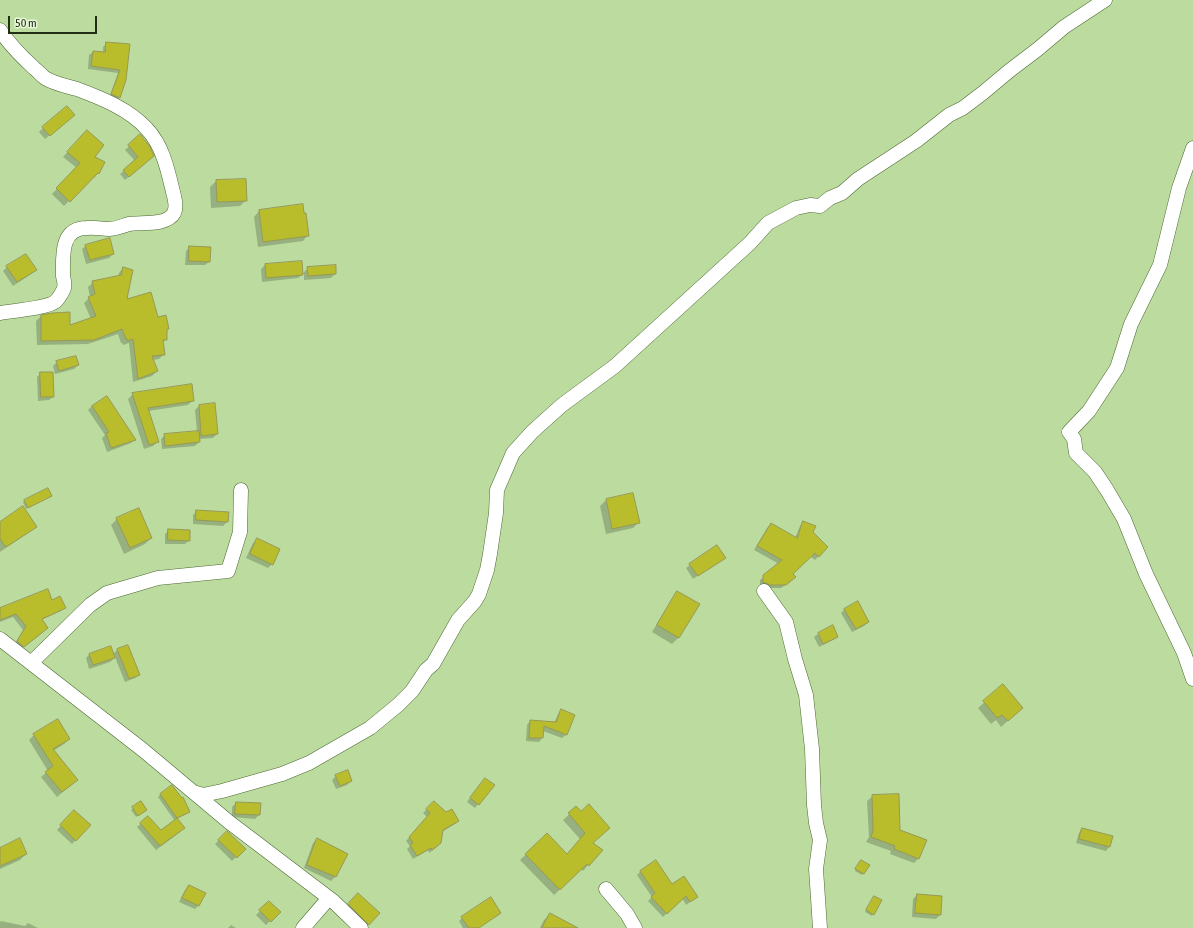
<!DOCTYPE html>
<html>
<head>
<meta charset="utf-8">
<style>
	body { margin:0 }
	#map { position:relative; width:1193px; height:928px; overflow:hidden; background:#bcdc9f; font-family:"Asap Condensed",sans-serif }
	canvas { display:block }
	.scale { position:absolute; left:8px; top:16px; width:89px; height:18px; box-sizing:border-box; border:2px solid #212d15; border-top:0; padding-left:5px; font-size:12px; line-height:14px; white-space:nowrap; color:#212d15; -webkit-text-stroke:3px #e6f7d8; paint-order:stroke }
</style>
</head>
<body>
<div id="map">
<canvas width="1193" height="928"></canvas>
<div class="scale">50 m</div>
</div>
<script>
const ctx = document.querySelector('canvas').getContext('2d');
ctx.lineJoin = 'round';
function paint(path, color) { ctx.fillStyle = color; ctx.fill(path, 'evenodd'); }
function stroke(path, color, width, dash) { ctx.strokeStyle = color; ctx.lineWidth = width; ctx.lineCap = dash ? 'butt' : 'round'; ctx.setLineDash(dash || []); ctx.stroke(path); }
const shadow = new Path2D(`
	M107,43L129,45L125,80L119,98L115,101L109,98L118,73L88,69L89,55L93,52L103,53V47Z
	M70,118L45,139L39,132L43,128Z
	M82,136L93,157L98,173L94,178L92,177L64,206L52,194L77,168L63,157Z
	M140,136L149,159L125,180L120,174L135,161L125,150Z
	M245,180L246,200L240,206L211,208L210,187L216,181Z
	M259,211L308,235L303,241L258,247L254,217Z
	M86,246L113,254L109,258L86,264L82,249Z
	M190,247L209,262L205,265H185L186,251Z
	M265,265L302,274L308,268L335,274L331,278L304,280V273L298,278L262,282L261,269Z
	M7,267L35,270L31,274L13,286L3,271Z
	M123,268L125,301L158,318L166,330V339L163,342L164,354L159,359L153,360L157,371L152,376L133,382L129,343L123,345L122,343H121L118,334L88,344L37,345L36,321L41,316L69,326L91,319L84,303L90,297L88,287L93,282L118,277L119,273Z
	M57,362L78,365L74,369L55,374L53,366Z
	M41,373L53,397L49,400L38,401L37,377Z
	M133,394L193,400L188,405L148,411L158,441L153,446L144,449L128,399Z
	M107,397L135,439L131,443L107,452L102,438L105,435L88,410L92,406Z
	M199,406L217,434L213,438L199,439V442L195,446L162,449L161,439L165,435L197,432L195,410Z
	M48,490L49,497L26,509L23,502L24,501Z
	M633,494L639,522L633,528L606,534L600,506L606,500Z
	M197,511L227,522L223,526L193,524V515Z
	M117,519L151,538L145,544L124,554L111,525Z
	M803,522L812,533L827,547L815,560L810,556L792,574L791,581L781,588H766L760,586V580L779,564L754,550L767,528L771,524L795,538L800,526Z
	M0,523L35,526L29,532L0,552Z
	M169,530L189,540L185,544H165V534Z
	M257,540L272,564L268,568L246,558L253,543Z
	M720,561L693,579L686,568L690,565Z
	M678,593L698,605L678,638L672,644L652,632L672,599Z
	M52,601L64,608L61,611L41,620L44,631L20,650L14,645L23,630L13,617L0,622V609Z
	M845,609L868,622L864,626L852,632L841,613Z
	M818,634L837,637L833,640L819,647L814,637Z
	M127,646L139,675L135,678L125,682L115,657L110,662L89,669L86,658L90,654L112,655L117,650Z
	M1003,686L1022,708L1001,727L996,720L991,724L978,708Z
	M562,710L566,735L562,738L543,731L542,738L539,742L526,741L527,725L530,721L554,723L558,714Z
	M34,735L69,739L64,744L53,751L71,785L57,797L41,777L48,771L29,740Z
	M336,776L351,781L347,785L336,789L332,780Z
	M481,783L478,804L475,808L467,802Z
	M161,794L189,811L186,814L177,819L180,832L156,850L137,827L148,817L161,831L175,821L158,797Z
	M873,796L900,831L919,858L914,863L890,854L891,851L866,842L869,837L867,801Z
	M140,802L144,811L136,817L131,810Z
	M434,802L446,813L458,821L455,824L442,832L440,843L437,847L429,853L428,850L413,859L407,849L410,846L406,841L427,817L423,813Z
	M236,803L259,815L255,819L232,817V807Z
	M576,808L592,843L588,865L583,871L581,869L554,895L520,860L547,834L567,855L580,839L563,820Z
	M74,811L90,825L72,844L57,830Z
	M1082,829L1112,836L1109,847L1106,851L1076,843L1079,833Z
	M227,832L244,849L232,861L215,844Z
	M317,839L347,854L335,877L331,881L304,868L313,843Z
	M0,849L26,854L20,860L0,869Z
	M860,862L863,874L862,875L855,871Z
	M641,871L672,886L697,897L686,905L682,898L663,917L648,901L652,897L637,875Z
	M189,886L198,906L195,909L179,902L185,890Z
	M358,894L379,913L364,928L345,908Z
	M917,895L940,915L936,919L912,917L913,899Z
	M873,899V914L872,916L865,912Z
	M269,902L279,912L266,925L256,915Z
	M550,914L576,928H540L544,920Z
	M462,918L479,928H463L459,921Z
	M1,921L25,926L28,923L38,928H0V922Z
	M231,925L236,928H228Z`);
const building = new Path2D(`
	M106,42L130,44L126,80L120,98L111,94L120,70L91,66L93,51L105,52Z
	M67,106L75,115L50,136L42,127Z
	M87,130L104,145L95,157L105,162L99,174L98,173L70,202L56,188L80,163L67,152Z
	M140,134L150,147L154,156L129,177L123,170L138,157L128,145Z
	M246,179L247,201L217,202L216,180Z
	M303,204L304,213H306L309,236L263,242L259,210Z
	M110,238L114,254L90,260L85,245Z
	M189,246L211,247L210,262L189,261Z
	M26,254L37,270L17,282L6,266Z
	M302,261L303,275L266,278L265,264Z
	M336,265V274L308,276L307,267Z
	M123,267L133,270L127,299L151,292L158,317L166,315L169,329H167V340H163L165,355L152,356L158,371L138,379L133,339L127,341V339H126L122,329L94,340L41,341V315L52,313L70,312V325L96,316L88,297L95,294L92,281L121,275Z
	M76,356L79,365L59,371L56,361Z
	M40,372H53L54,397H41Z
	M192,384L194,401L148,408L159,442L149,445L132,393Z
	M107,396L136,440L111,448L106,433L109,432L92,406Z
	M215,403L218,434L201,436L199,405Z
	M199,431L200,442L165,446L164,434Z
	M48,488L52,496L28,508L24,500Z
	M633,493L640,523L612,529L606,499Z
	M23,506L37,527L6,547L0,539V522Z
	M139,508L152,538L130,548L116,518Z
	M196,510L229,512L228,522L196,520Z
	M803,521L816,526L813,532L828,547L819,557L815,553L793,574L796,577L786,585H770L767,583H763V575L782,560L757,546L771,523L797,538Z
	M168,529L190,530V541L168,540Z
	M257,538L280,549L273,565L250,554Z
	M717,545L726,558L698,576L689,564Z
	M48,589L52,600L60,596L66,608L42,619L48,628L24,647L17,641L26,626L16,614L0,620V608Z
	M677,591L700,604L679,638L657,625Z
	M858,601L869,622L856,629L844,609Z
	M833,625L838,637L823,644L818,633Z
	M128,645L140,675L129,679L117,649Z
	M111,646L115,658L93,665L89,654Z
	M1003,684L1023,708L1008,721L1002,715L997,718L983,701Z
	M561,709L575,715L567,735L544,726L543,738H529L530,720L556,722Z
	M58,719L70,739L53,749L78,780L62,792L45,772L53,766L33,734Z
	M348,770L352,781L340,786L335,775Z
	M485,778L495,785L479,805L470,798Z
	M172,785L182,798L183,797L190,812L177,818L160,794Z
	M899,794L900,830L927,840L919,859L894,849L895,846L871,837L873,831L872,795Z
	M141,801L147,810L138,816L132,807Z
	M434,801L446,812L452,809L459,821L443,830L441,843L432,850L431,848L417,856L410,845L413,843L409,837L430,813L426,809Z
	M236,802L261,803L260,815L235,814Z
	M589,804L610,828L593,843L603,850L589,866L587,864L560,890L525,854L547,833L567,854L585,833L568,813L576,806L581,811Z
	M74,810L91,825L76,841L60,825Z
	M148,816L161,830L177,818L185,828L160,846L140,823Z
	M1082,828L1113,836L1110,847L1079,839Z
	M227,831L246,849L237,858L218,840Z
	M20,838L27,854L0,866V848Z
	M317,838L348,854L336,877L307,865Z
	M656,860L672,884L684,876L698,897L690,902L686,896L667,914L651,897L655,893L640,871Z
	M861,860L870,865L864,874L855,869Z
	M189,885L206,893L199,906L182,898Z
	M358,893L380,913L369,925L348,904Z
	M917,894L942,896L941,915L915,913Z
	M874,896L882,900L874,915L866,910Z
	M491,897L501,913L479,928H469L461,917Z
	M269,901L281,912L271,922L259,910Z
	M550,913L578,928H542Z`);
const street = new Path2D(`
	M0,30C9,44 22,57 34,68C38,71 41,75 45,78C55,84 66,86 77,89C101,98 129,109 147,129C163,146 168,171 173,192C175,199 177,207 174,213C167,226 141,222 129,224C122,226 115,229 109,229C102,229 94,227 87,228C60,228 63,256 63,276C64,280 65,285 64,288C63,292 58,299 56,301C49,308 11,311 0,313
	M1193,148L1179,188L1160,265L1131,324L1117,368L1089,411L1069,432L1074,439L1076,453L1095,472L1107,490L1124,519L1146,574L1184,653L1193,679
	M764,591L786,622L795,659L806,695L812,749L814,805L816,823L820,840L816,869L820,928
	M0,639L143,750L229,822L333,901L361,928
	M31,663L90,605L107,593L158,578L228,571L240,532L241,490
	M193,792L203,795L222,791L282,774L309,763L370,728L398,705L412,691L426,670L433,664L458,620L475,601L479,594L487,570L490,554L496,513L497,490L513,453L532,432L562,405L615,366L750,243L768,223L796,208L810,205L820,206L830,198L842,193L858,179L916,141L949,115L963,108L984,92L1009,71L1038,49L1064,27L1105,0
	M606,889L627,914L635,928
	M303,928L329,898`);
paint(shadow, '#0003');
paint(building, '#b9bc2b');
stroke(building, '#969957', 1);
stroke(street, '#4c6830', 15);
stroke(street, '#fff', 14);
</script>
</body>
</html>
